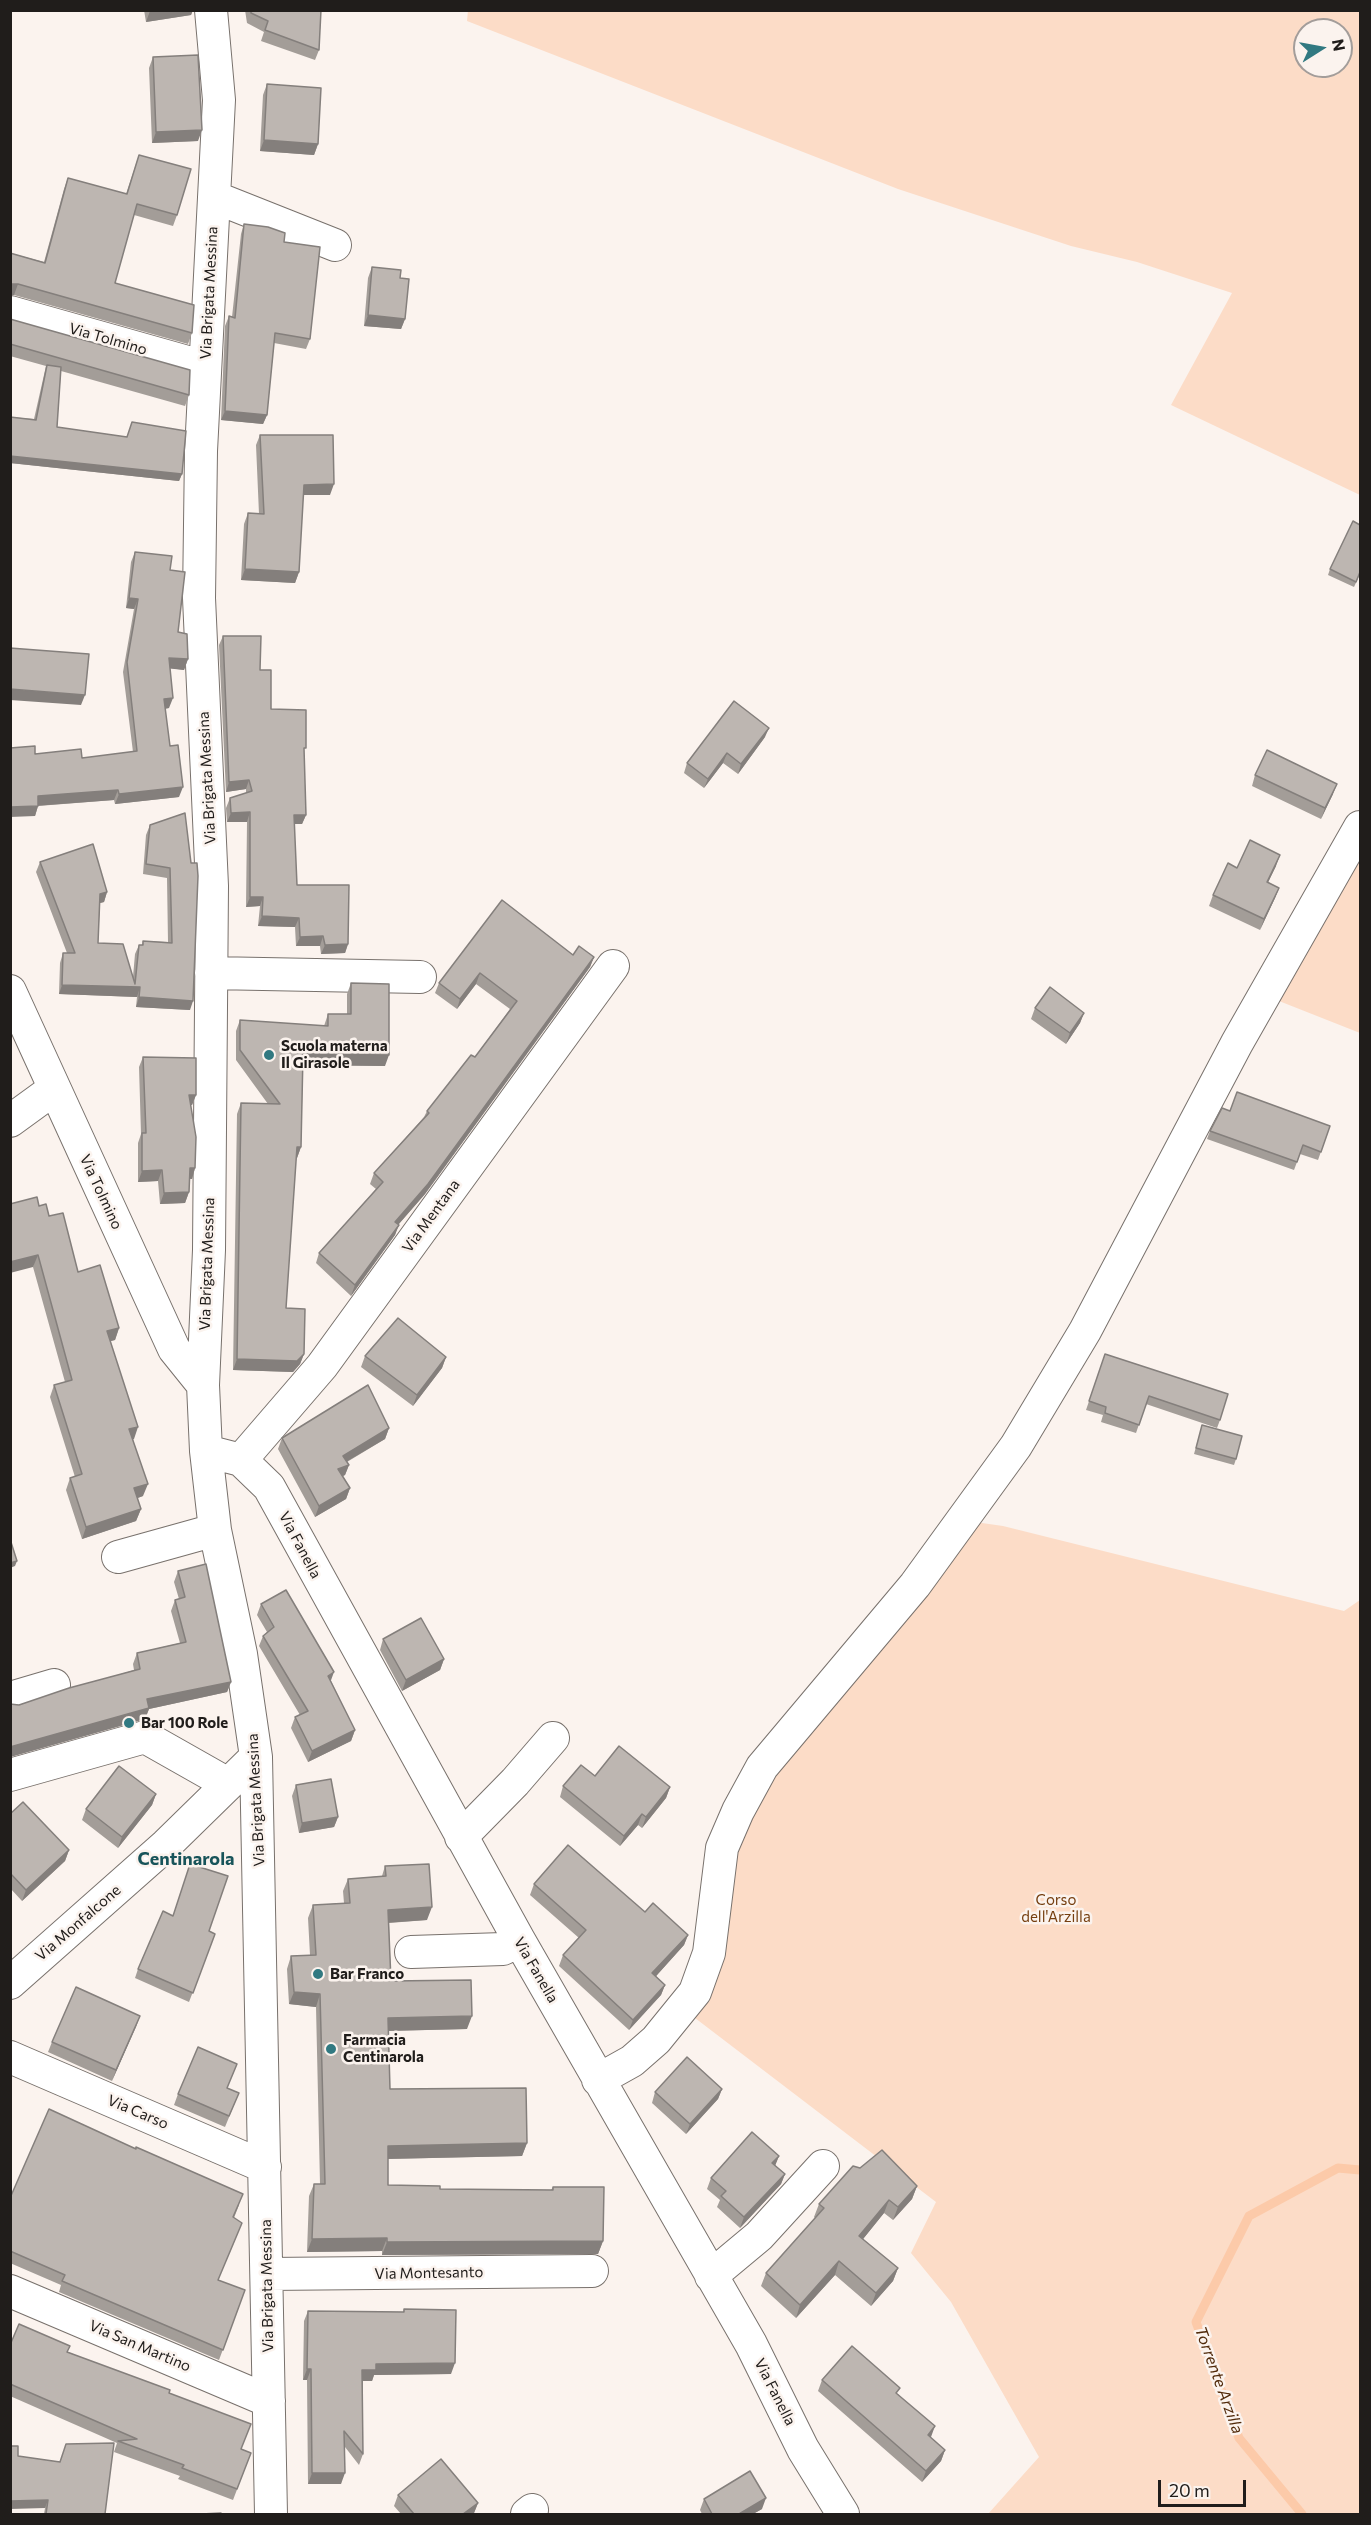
<!DOCTYPE html>
<html>
<head>
<meta charset="utf-8">
<style>
	body { margin:0 }
	#map { position:relative; width:1371px; height:2525px; overflow:hidden; background:#fbf3ee; font-family:Commissioner,sans-serif }
	canvas { display:block }
	.frame { position:absolute; inset:0; border:12px solid #201d1b; pointer-events:none }
	.north { position:absolute; left:1293px; top:18px; width:60px; height:60px; box-sizing:border-box; background:#fbf3ee; border:2px solid #a39d9a; border-radius:50%; rotate:79deg; font-size:16px; font-weight:700; line-height:24px; text-align:center; color:#201d1b }
	.north::after { content:''; display:block; margin:auto; width:21px; height:27px; background:#317981; clip-path:polygon(50% 0,100% 100%,50% 72%,0 100%) }
	.scale { position:absolute; left:1158px; top:2480px; width:88px; height:27px; box-sizing:border-box; border:3px solid #201d1b; border-top:0; padding-left:8px; font-size:18px; line-height:21px; white-space:nowrap; color:#201d1b; -webkit-text-stroke:4px #fbf3ee; paint-order:stroke }
</style>
</head>
<body>
<div id="map">
<canvas width="1371" height="2525"></canvas>
<div class="frame"></div>
<div class="north">N</div>
<div class="scale">20 m</div>
</div>
<script>
const ctx = document.querySelector('canvas').getContext('2d');
ctx.lineJoin = 'round';
function paint(path, color) { ctx.fillStyle = color; ctx.fill(path, 'evenodd'); }
function stroke(path, color, width, dash) { ctx.strokeStyle = color; ctx.lineWidth = width; ctx.lineCap = dash ? 'butt' : 'round'; ctx.setLineDash(dash || []); ctx.stroke(path); }
function drawText(font, color, halo, rows, align = 'center') {
  ctx.font = font + ' Commissioner,sans-serif'; ctx.lineWidth = 5; ctx.setLineDash([]); ctx.textBaseline = 'middle'; ctx.strokeStyle = halo; ctx.fillStyle = color; for (const [text, x, y, turn = 0] of rows) {
    ctx.save(); ctx.translate(x, y); ctx.rotate((+turn || 0) * Math.PI / 180); ctx.textAlign = isNaN(turn) ? turn : align; if (halo) ctx.strokeText(text, 0, 0); ctx.fillText(text, 0, 0); ctx.restore();
  }
}
const green = new Path2D(`
	M468,10L1360,11V495L1171,405L1232,293L1137,262L1071,246L898,189L467,21ZM1305,30H1341V66H1305Z
	M1360,850V1033L1279,1001Z
	M975,1522L1003,1526L1344,1611L1360,1600V2514H988L1039,2457L951,2302L911,2253L936,2202L695,2018L719,1939L723,1878L758,1795Z`);
const stream = new Path2D(`
	M1302,2514L1239,2438L1196,2322L1249,2216L1338,2168L1360,2170`);
const minor = new Path2D(`
	M211,10L219,100L201,451L199,598L212,886L209,1250L203,1385L206,1451L215,1530L241,1654L256,1757L271,2514
	M214,197L335,245
	M10,312L205,367
	M211,973L420,977
	M10,991L174,1349L203,1385
	M10,1121L54,1089
	M206,1451L241,1460L269,1487L519,1940L751,2344L803,2449L843,2514
	M241,1460L322,1366L613,966
	M118,1557L215,1530
	M10,1698L54,1685
	M10,1775L145,1737L228,1784
	M461,1837L515,1782L553,1738
	M411,1952L503,1949L519,1940
	M10,1983L166,1845L256,1757
	M10,2057L265,2167
	M598,2080L632,2061L656,2040L695,1992L709,1953L722,1848L738,1811L762,1767L915,1585L1016,1446L1085,1331L1237,1043L1360,827
	M267,2274L592,2271
	M711,2276L759,2236L823,2166
	M10,2291L269,2401
	M527,2514L532,2510`);
const wall = new Path2D(`
	M144,10H193L191,15L146,22Z
	M245,10H321L319,50L315,60L261,41L264,32L247,23Z
	M153,57L198,141L152,143L149,68Z
	M267,84L318,144L314,155L260,151L263,95Z
	M139,155L177,215L173,226L134,215L115,283L192,333L188,344L14,295H10V253L44,262L64,189L68,178L126,194Z
	M244,224L284,242L310,339L306,349L274,343L267,415L263,424L221,420L225,326L229,316L232,317L241,234Z
	M372,267L400,278L405,319L401,329L364,326L368,278Z
	M10,319L189,395L185,406L61,371L57,427L182,474L179,481L10,463V417L34,419L46,366L10,356Z
	M260,435L330,495H303L299,572L295,583L241,580L244,524L248,513L259,514L256,445Z
	M135,552L170,570L178,632L188,659L184,670L170,668L169,708L165,709L170,746L179,797L115,804L114,800L38,806L35,816V754L82,758L133,752L123,672L134,609L126,608L131,562Z
	M1330,569L1360,574L1354,587L1328,575Z
	M223,636L260,670L271,709L304,754L306,815L302,824H294L297,885L348,944L345,953L321,954L320,946H296L295,927L258,926L260,906L246,907L247,822H227L226,808L230,798L246,793V789L226,792L219,645Z
	M765,737L738,774L723,763L704,788L684,773L687,763Z
	M1255,775L1333,794L1321,819L1252,786Z
	M185,813L190,1010L136,1007L137,997L59,994L60,963L63,953H67L36,872L40,862L107,892L104,902L100,903L98,943L133,977L135,954L139,945H142L143,941L168,942L167,878L143,874L146,835L150,825Z
	M1276,866L1268,882L1279,888L1275,898L1260,930L1209,906L1213,895L1237,868Z
	M502,900L573,955L594,957L590,967L425,1194L398,1225L395,1235L351,1296L316,1263L319,1253L376,1189L370,1184L374,1173L424,1117L427,1111L475,1057L510,1009L476,984L457,1009L435,993L439,983Z
	M351,983L385,1066L303,1065L301,1147L297,1158L296,1157L286,1308L304,1354L300,1364L293,1372L233,1370L237,1114L241,1103L268,1104L236,1060V1031L240,1020L324,1026L328,1014H347V994Z
	M1035,1008L1084,1013L1080,1023L1066,1044L1031,1019Z
	M143,1057L196,1095L192,1105H191L195,1168L192,1179H190L189,1192L185,1203L160,1204L158,1181L138,1182V1143L141,1134L139,1067Z
	M1230,1111L1330,1126L1318,1160L1300,1154L1294,1170L1207,1139L1210,1131Z
	M39,1206L49,1216L78,1272L119,1328L115,1340L110,1341L134,1439H133L143,1496L137,1498L141,1509L136,1521L82,1539L66,1490L70,1478L75,1477L50,1397L54,1385L65,1382L33,1267Z
	M1105,1354L1220,1420L1217,1428L1146,1404L1136,1433L1101,1422L1103,1415L1086,1410Z
	M365,1356L446,1357L442,1368L413,1406L361,1367Z
	M1202,1425L1236,1459L1234,1465L1194,1454Z
	M389,1428L385,1439L347,1462L349,1465L345,1475L343,1476L350,1488L346,1499L315,1517L278,1449L282,1438Z
	M178,1571L231,1682L227,1692L149,1709L145,1719L10,1757V1704L19,1705L134,1670L133,1664L137,1653L180,1643L171,1611L175,1600L179,1599L174,1582Z
	M261,1604L331,1681L355,1730L351,1741L308,1762L291,1728L295,1717L300,1715L259,1646L263,1636L267,1632L257,1615Z
	M383,1639L444,1659L440,1670L402,1691L380,1650Z
	M595,1776L670,1787L666,1798L642,1828L638,1825L620,1846L560,1797L563,1786Z
	M296,1785L338,1817L334,1827L299,1833L292,1796Z
	M156,1794L152,1805L118,1848L82,1820L86,1809Z
	M10,1814L69,1850L65,1861L22,1901L10,1888Z
	M385,1866L427,1920L389,1923L391,1981L467,2029L388,2031L390,2089L527,2143L522,2156L388,2159V2185L440,2189L551,2190L553,2187L603,2241L598,2254L382,2255V2251L307,2252L309,2196L314,2184H320L316,2007L289,2004L287,1969L291,1956L310,1955L308,1918L313,1905L344,1903L343,1891L348,1879L382,1876Z
	M534,1884L645,1912L688,1935L684,1945L656,1976L665,1985L661,1995L629,2030L559,1966L563,1955L579,1938L530,1895Z
	M215,1934L189,2002L135,1978L138,1969Z
	M140,2016L112,2081L48,2052L52,2042Z
	M237,2064L227,2088L239,2093L225,2127L174,2105L178,2094Z
	M722,2089L718,2099L686,2134L652,2103L655,2092Z
	M779,2156L775,2165L785,2174L781,2184L740,2228L717,2207L720,2200L707,2189L711,2178Z
	M917,2186L912,2199L893,2220L884,2213L863,2239L898,2268L893,2281L871,2306L835,2275L796,2318L761,2286L766,2273L815,2218L814,2217L819,2204Z
	M10,2198L239,2205L234,2218L238,2233L218,2280L245,2290L219,2360L59,2292L61,2285L10,2263Z
	M404,2309L451,2374L374,2375L372,2381H363V2454L359,2465L345,2447L341,2484H308L307,2380H303L304,2321L308,2311L403,2312Z
	M10,2345L68,2352L169,2393L241,2449L251,2453L233,2500L178,2479L180,2476L114,2452L117,2443L10,2396Z
	M822,2380L898,2394L931,2438L945,2450L941,2461L922,2482L818,2391Z
	M18,2456L105,2514H44L45,2508Z
	M398,2495L478,2503L474,2513L472,2514H401L394,2506Z
	M704,2499L762,2509L753,2514H702L700,2510Z`);
const shadedWall = new Path2D(`
	M156,10H193L191,15L146,22L150,11Z
	M202,130L198,141L152,143L156,132Z
	M264,140L318,144L314,155L260,151Z
	M10,284H18L14,295H10Z
	M368,315L405,319L401,329L364,326Z
	M225,411L267,415L263,424L221,420Z
	M10,456L182,474L179,481L10,463Z
	M334,484L330,495H300L304,485Z
	M245,569L299,572L295,583L241,580Z
	M129,598L138,599L134,609L126,608Z
	M169,658L188,659L184,670L165,668Z
	M10,689L85,695L81,705L10,700Z
	M173,698L169,708L161,709L164,699Z
	M769,728L765,737L738,774L741,764Z
	M727,753L723,763L704,788L708,779Z
	M249,780L246,789L226,792L229,782Z
	M1337,784L1333,794L1321,819L1325,808Z
	M183,787L179,797L115,804L119,794Z
	M118,790L114,800L34,806L38,796Z
	M38,806L35,816L10,817V807Z
	M250,812L247,822H227L231,813Z
	M294,815H306L302,824H290Z
	M1280,855L1276,866L1263,893L1267,882Z
	M1279,888L1275,898L1260,930L1264,919Z
	M107,892L104,902L96,904L100,894Z
	M250,897H263L260,906L246,907Z
	M262,916L299,918L295,927L258,926Z
	M323,936L320,946H296L300,937Z
	M348,944L345,953L321,954L325,945Z
	M594,957L590,967L425,1194L391,1233L395,1222Z
	M480,973L476,984L457,1009L460,999Z
	M62,985L140,987L137,997L59,994Z
	M139,997L193,1001L190,1010L136,1007Z
	M1084,1013L1080,1023L1066,1044L1070,1033Z
	M303,1054L389,1055L385,1066L299,1065Z
	M189,1095H196L192,1105L185,1106Z
	M297,1147H301L297,1158L293,1157Z
	M190,1168H195L192,1179L186,1178Z
	M162,1170L158,1181L138,1182L142,1171Z
	M189,1192L185,1203L160,1204L164,1193Z
	M399,1225L395,1235L351,1296L355,1285Z
	M38,1255L33,1267L10,1273V1262Z
	M119,1328L115,1340L103,1343L107,1331Z
	M304,1354L300,1364L293,1372L233,1370L237,1359Z
	M446,1357L442,1368L413,1406L417,1395Z
	M138,1427L134,1439L125,1442L129,1429Z
	M389,1428L385,1439L339,1466L343,1456Z
	M349,1465L345,1475L334,1480L338,1469Z
	M148,1484L143,1496L130,1501L134,1488Z
	M350,1488L346,1499L315,1517L319,1506Z
	M141,1509L136,1521L82,1539L86,1527Z
	M17,1561L15,1566L10,1568V1563Z
	M444,1659L440,1670L402,1691L406,1680Z
	M334,1672L330,1683L328,1676Z
	M231,1682L227,1692L149,1709L145,1719L10,1757V1747L147,1699Z
	M355,1730L351,1741L308,1762L312,1751Z
	M670,1787L666,1798L642,1828L646,1817Z
	M156,1794L152,1805L118,1848L122,1837Z
	M642,1814L638,1825L620,1846L624,1836Z
	M338,1817L334,1827L299,1833L302,1823Z
	M69,1850L65,1861L22,1901L26,1890Z
	M432,1907L427,1920L384,1923L388,1910Z
	M688,1935L684,1945L649,1984L652,1973Z
	M665,1985L661,1995L629,2030L633,2020Z
	M294,1992L320,1994L316,2007L289,2004Z
	M140,2016L136,2027L112,2081L116,2070Z
	M472,2016L467,2029L383,2031L388,2018Z
	M722,2089L718,2099L686,2134L690,2124Z
	M527,2143L522,2156L383,2159L388,2146Z
	M779,2156L775,2166L772,2163Z
	M785,2174L781,2184L740,2228L744,2217Z
	M917,2186L912,2199L893,2220L898,2207Z
	M889,2200L884,2213L855,2249L859,2236Z
	M387,2238L382,2251L307,2252L312,2239Z
	M603,2241L598,2254L382,2255L387,2242Z
	M839,2261L835,2275L796,2318L800,2305Z
	M898,2268L893,2281L871,2306L876,2293Z
	M455,2363L451,2374L374,2375L372,2381H359L362,2370L376,2364Z
	M307,2369H311L307,2380H303Z
	M935,2426L931,2437L924,2446L928,2435Z
	M945,2450L941,2461L922,2482L926,2471Z
	M312,2473H345L341,2484H308Z
	M766,2498L762,2509L753,2514H739Z
	M48,2500L45,2508L10,2509V2501Z
	M478,2503L474,2513L472,2514H463Z`);
const building = new Path2D(`
	M251,10H321L319,50L265,30L268,21L251,13Z
	M198,55L202,130L156,132L153,57Z
	M267,84L321,88L318,144L264,140Z
	M139,155L191,169L177,215L137,204L115,283L194,305L192,333L18,284H10V253L45,263L68,178L127,194Z
	M244,224L268,227L285,233L284,242L320,247L310,339L275,333L267,415L225,411L229,316L235,318Z
	M372,267L401,270L400,278L409,279L405,319L368,315Z
	M10,319L190,370L189,395L10,344Z
	M47,365L61,367L57,427L127,437L132,422L186,431L182,474L10,456V417L36,420Z
	M260,435H333L334,484L304,485L299,572L245,569L248,513L264,514Z
	M1353,521L1360,525V572L1356,582L1330,569Z
	M135,552L172,556L170,570L185,572L178,632L187,634L188,659L169,658L173,698L164,699L170,746L178,745L183,787L119,794L118,790L38,796V806L10,807V748L35,746V754L81,749L82,758L137,751L127,662L138,599L129,598Z
	M223,636H261L260,670H271V709L306,710V748H304L306,815H294L297,885H349L348,944L325,945L323,936L300,937L299,918L262,916L263,897H250V812L231,813L230,798L252,791L249,780L229,782Z
	M10,648L89,654L85,695L10,689Z
	M734,701L769,728L741,764L727,753L708,779L687,763Z
	M1267,750L1337,784L1325,808L1255,775Z
	M185,813L191,863H197L198,876L193,1001L139,997L140,987L62,985L63,953H75L40,862L93,844L107,892L100,894L98,943L123,944L135,984L139,945H143V941L172,943L170,868L146,864L150,825Z
	M1250,840L1280,855L1267,882L1279,888L1264,919L1213,895L1228,863L1237,868Z
	M502,900L573,955L579,946L594,957L428,1184L395,1222L399,1225L355,1285L319,1253L383,1182L374,1173L429,1113L427,1111L471,1055L475,1057L517,1001L480,973L460,999L439,983Z
	M351,983L389,984V1055L303,1054L301,1147H297L286,1308L305,1309L304,1354L297,1361L237,1359L241,1103L280,1104L240,1050V1020L328,1026V1014H351Z
	M1050,987L1084,1013L1070,1033L1035,1008Z
	M143,1057L196,1058V1095H189L196,1137L195,1168H190L189,1192L164,1193L162,1170L142,1171V1133H146Z
	M1237,1092L1330,1126L1321,1152L1303,1145L1297,1162L1210,1131L1222,1108L1230,1111Z
	M37,1197L39,1206L46,1204L49,1216L63,1213L78,1272L100,1265L119,1328L107,1331L138,1427L129,1429L148,1484L134,1488L141,1509L86,1527L70,1478L82,1474L54,1385L72,1380L38,1255L10,1262V1204Z
	M398,1318L446,1357L417,1395L365,1356Z
	M1105,1354L1228,1394L1220,1420L1149,1396L1139,1425L1105,1413L1106,1407L1089,1401Z
	M368,1385L389,1428L343,1456L349,1465L338,1469L350,1488L319,1506L282,1438Z
	M1202,1425L1242,1436L1236,1459L1196,1448Z
	M10,1539L17,1561L10,1563Z
	M206,1564L231,1682L147,1699L149,1708L10,1747V1704L19,1705L69,1688L140,1669L137,1653L186,1642L175,1600L185,1597L178,1571Z
	M286,1590L334,1672L328,1676L355,1730L312,1751L295,1717L308,1711L263,1636L274,1627L261,1604Z
	M421,1618L444,1659L406,1680L383,1639Z
	M619,1746L670,1787L646,1817L642,1814L624,1836L563,1786L581,1765L595,1776Z
	M119,1766L156,1794L122,1837L86,1809Z
	M331,1779L338,1817L302,1823L296,1785Z
	M23,1802L69,1850L26,1890L10,1873V1814Z
	M568,1845L645,1912L653,1903L688,1935L652,1973L665,1985L633,2020L563,1955L586,1930L534,1884Z
	M190,1864L228,1876L209,1931L215,1934L193,1993L138,1969L163,1911L173,1916Z
	M429,1864L432,1907L388,1910L391,1981L471,1980L472,2016L388,2018L390,2089L526,2088L527,2143L388,2146V2185L440,2186V2189L553,2190V2187H604L603,2241L387,2242V2238L312,2239L314,2184H325L320,1994L294,1992L291,1956L316,1955L313,1905L350,1903L348,1879L386,1876L385,1866Z
	M76,1987L140,2016L116,2070L52,2042Z
	M198,2047L237,2064L227,2088L239,2093L229,2116L178,2094Z
	M687,2057L722,2089L690,2124L655,2092Z
	M49,2109L136,2149V2147L243,2194L233,2217L242,2223L218,2280L245,2290L223,2350L62,2281L65,2275L10,2251V2198Z
	M752,2132L779,2156L772,2163L785,2174L744,2217L721,2196L726,2191L711,2178Z
	M882,2150L917,2186L898,2207L889,2200L859,2236L898,2268L876,2293L839,2261L800,2305L766,2273L824,2208L819,2204L853,2166L860,2168Z
	M404,2309L456,2310L455,2363L376,2364V2370H362L363,2454L344,2431L345,2473H312L311,2369H307L308,2311L404,2312Z
	M19,2324L70,2346L67,2352L170,2390L169,2393L251,2424L241,2449L251,2453L237,2489L182,2468L184,2465L118,2441L137,2439L10,2384V2345Z
	M852,2346L900,2388L896,2393L935,2426L928,2435L945,2450L926,2471L822,2380Z
	M114,2443L105,2514H46L48,2500L10,2501V2446H18V2456L60,2462L66,2444Z
	M441,2459L478,2503L463,2514H414L398,2495Z
	M750,2471L766,2498L739,2514H712L704,2499Z
	M221,2513V2514H201Z`);
const markers = [
	[269,1055,6,"#317981"],
	[129,1723,6,"#317981"],
	[318,1974,6,"#317981"],
	[331,2049,6,"#317981"]
];
const streetNames = [
	["Via Brigata Messina",209,293,-87],
	["Via Tolmino",108,339,16],
	["Via Brigata Messina",207,778,-93],
	["Via Tolmino",101,1192,65],
	["Via Mentana",431,1216,-54],
	["Via Brigata Messina",207,1264,-88],
	["Via Fanella",300,1545,62],
	["Via Brigata Messina",256,1800,-93],
	["Via Monfalcone",78,1923,-41],
	["Via Fanella",536,1970,60],
	["Via Carso",138,2112,23],
	["Via Montesanto",429,2273,-1],
	["Via Brigata Messina",267,2286,-91],
	["Via San Martino",140,2346,23],
	["Via Fanella",775,2392,63]
];
const poiNames = [
	["Scuola materna",281,1046],
	["Il Girasole",281,1063],
	["Bar 100 Role",141,1723],
	["Bar Franco",330,1974],
	["Farmacia",343,2040],
	["Centinarola",343,2057]
];
const parkNames = [
	["Corso",1056,1900],
	["dell'Arzilla",1056,1917]
];
const waterNames = [
	["Torrente Arzilla",1219,2380,70]
];
const quarterNames = [
	["Centinarola",186,1859]
];
paint(green, '#fcdcc7');
stroke(stream, '#fccaa9', 9);
stroke(minor, '#78716c', 34);
stroke(minor, '#fff', 32);
paint(wall, '#a39d98');
paint(shadedWall, '#847f7c');
paint(building, '#bdb6b1');
stroke(building, '#847f7c', 1.5);
for (const [x, y, r, color] of markers) { const dot = new Path2D(); dot.arc(x, y, r, 0, 2 * Math.PI); ctx.fillStyle = color; ctx.fill(dot); stroke(dot, '#fbf3ee', 2); }
drawText('15px', '#201d1b', '#fbf3ee', streetNames);
drawText('bold 15px', '#201d1b', '#fbf3ee', poiNames, 'left');
drawText('15px', '#763f10', '#fbf3ee', parkNames);
drawText('italic 16px', '#512a0a', '#fbf3ee', waterNames);
drawText('bold 18px', '#18545a', '#fbf3ee', quarterNames);
</script>
</body>
</html>
